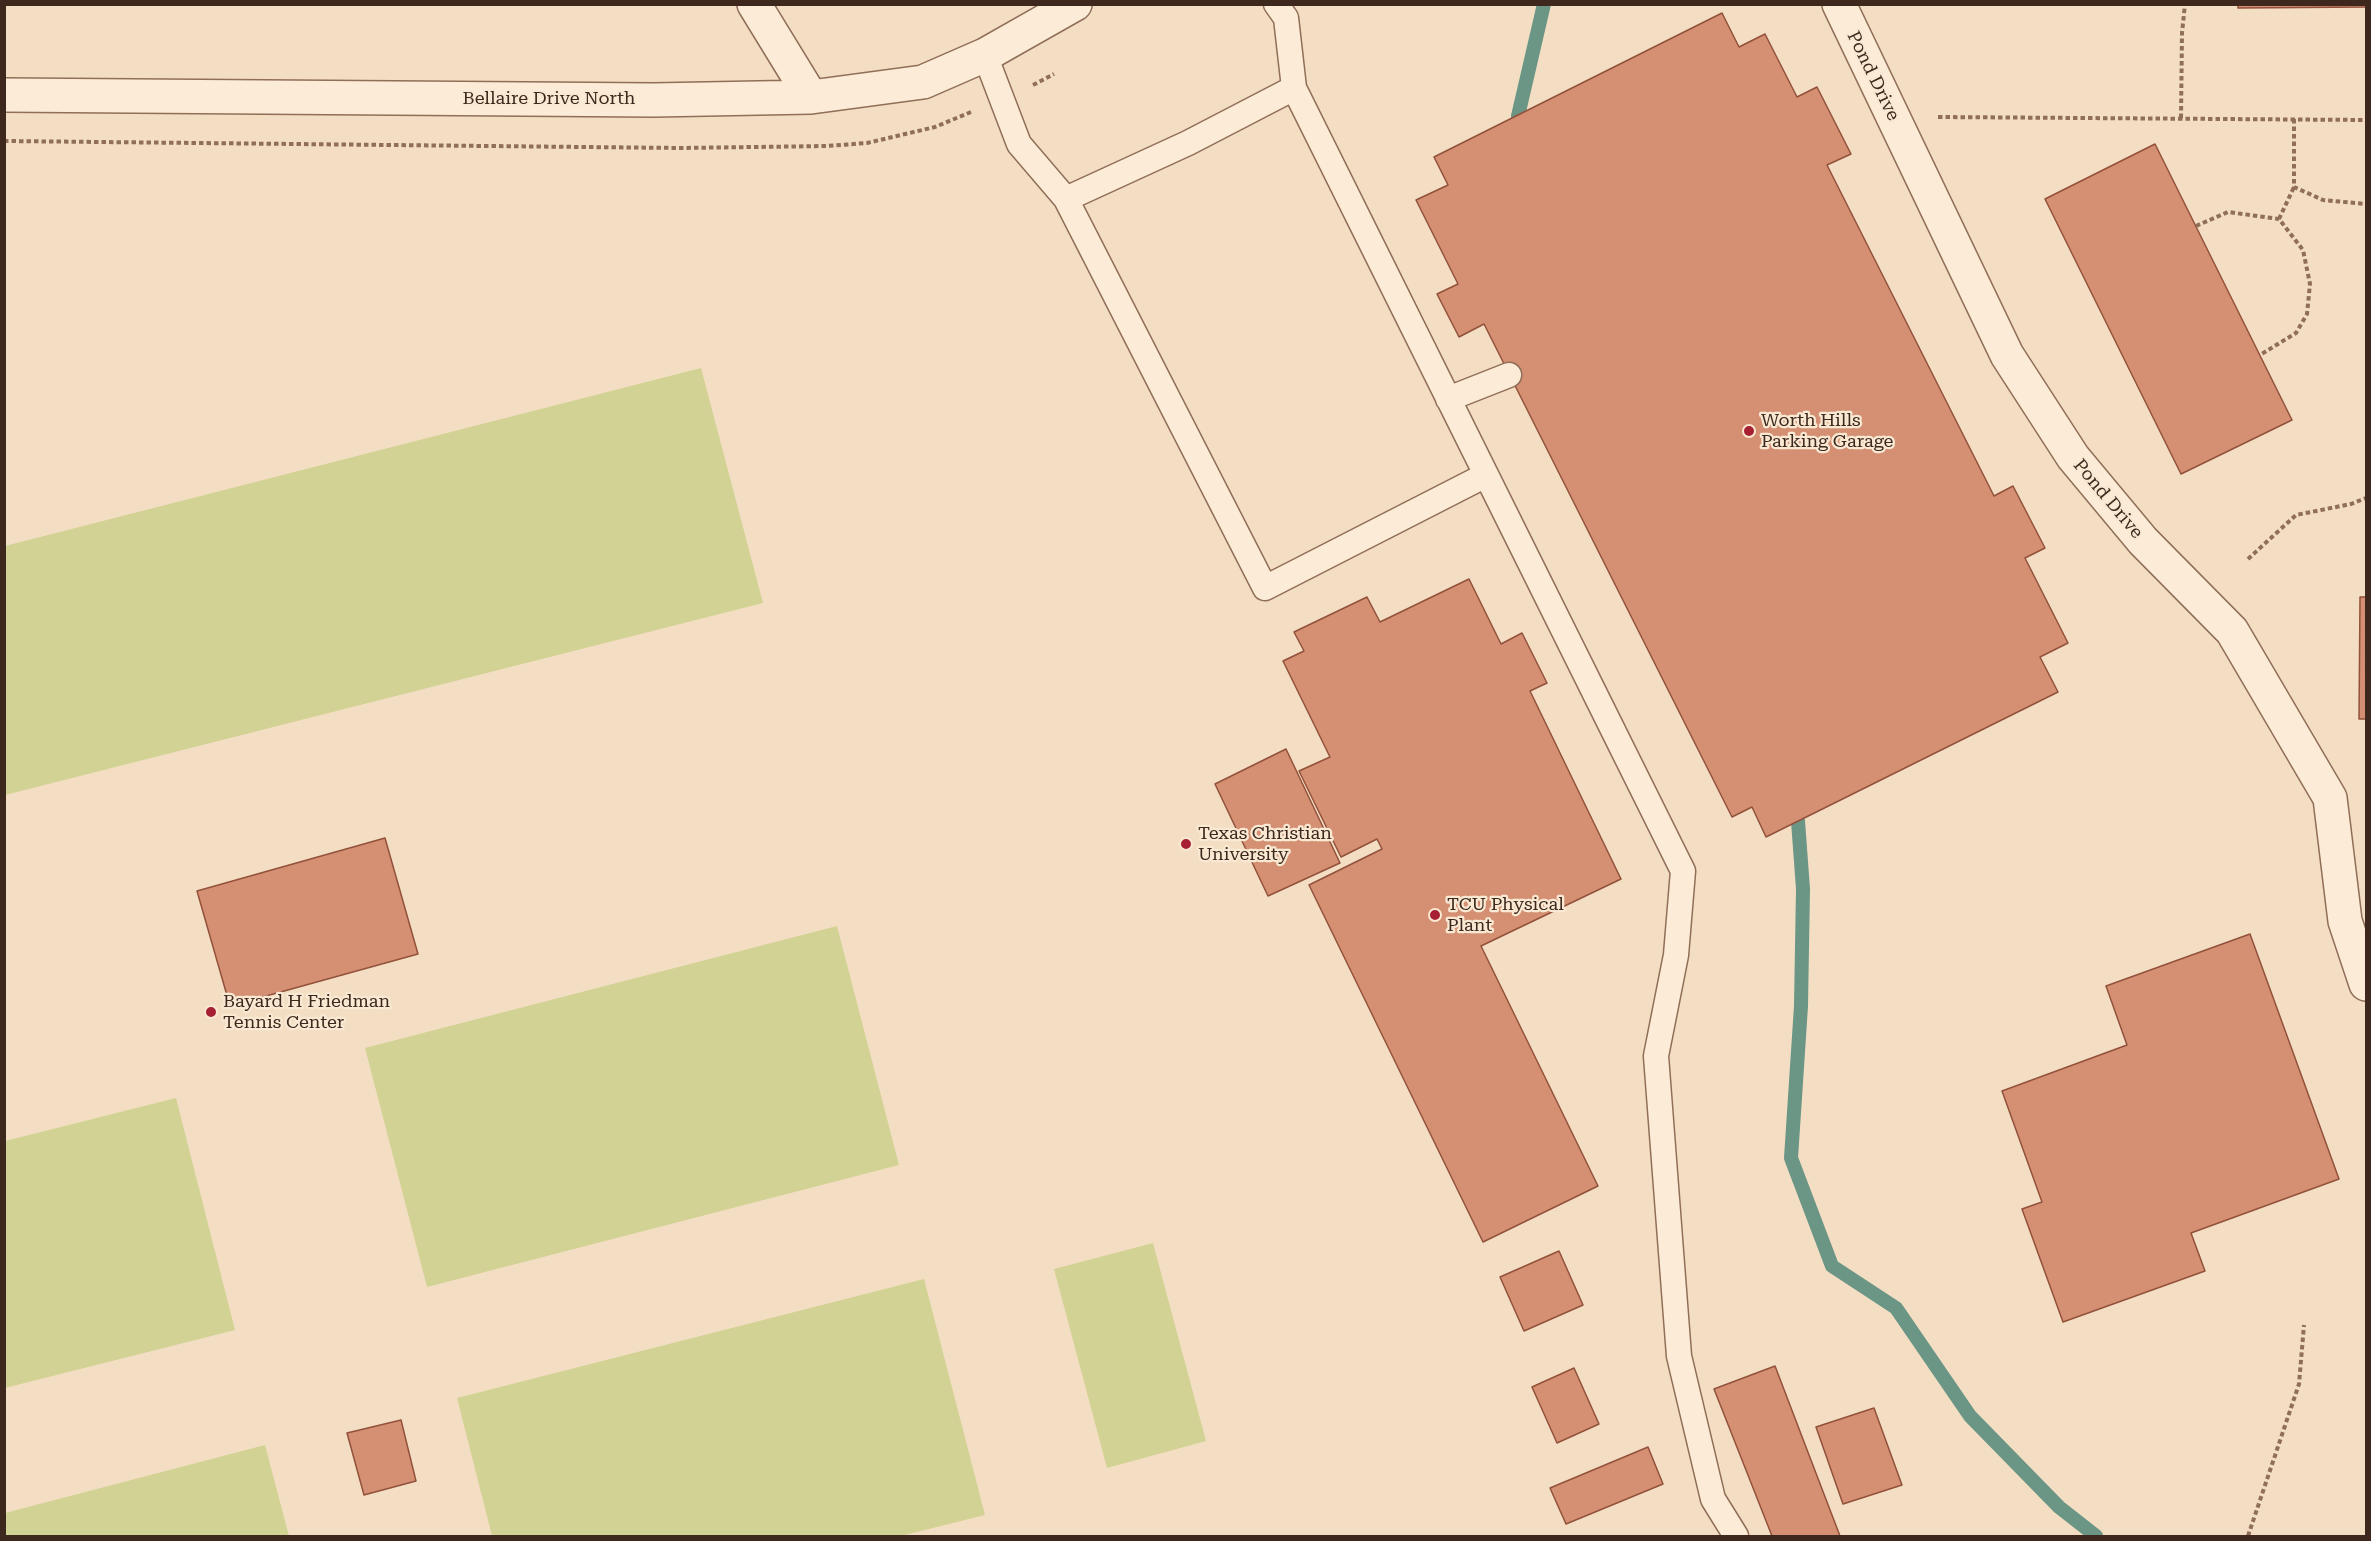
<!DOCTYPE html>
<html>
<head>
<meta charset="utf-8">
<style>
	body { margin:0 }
	#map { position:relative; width:2371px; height:1541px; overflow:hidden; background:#f3dec3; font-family:"Roboto Serif",serif }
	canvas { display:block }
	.frame { position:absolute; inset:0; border:6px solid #3e281d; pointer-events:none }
</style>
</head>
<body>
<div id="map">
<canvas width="2371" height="1541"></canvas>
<div class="frame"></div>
</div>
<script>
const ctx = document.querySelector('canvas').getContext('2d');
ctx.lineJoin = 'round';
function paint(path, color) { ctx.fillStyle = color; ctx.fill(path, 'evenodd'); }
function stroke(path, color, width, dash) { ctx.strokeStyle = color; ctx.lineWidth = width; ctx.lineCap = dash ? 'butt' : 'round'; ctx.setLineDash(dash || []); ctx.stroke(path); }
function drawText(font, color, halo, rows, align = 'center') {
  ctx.font = font + ' "Roboto Serif",serif'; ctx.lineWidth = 4.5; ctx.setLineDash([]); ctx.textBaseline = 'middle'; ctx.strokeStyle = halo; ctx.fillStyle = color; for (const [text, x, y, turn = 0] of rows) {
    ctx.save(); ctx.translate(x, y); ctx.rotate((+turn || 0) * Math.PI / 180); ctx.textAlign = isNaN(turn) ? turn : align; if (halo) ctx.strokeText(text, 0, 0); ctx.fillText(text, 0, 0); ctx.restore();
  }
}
const green = new Path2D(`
	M701,368L763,603L5,795V546Z
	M837,926L899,1165L427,1287L365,1048Z
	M176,1098L235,1330L5,1388V1141Z
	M1153,1243L1206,1441L1107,1468L1054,1269Z
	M924,1279L985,1515L901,1536H492L457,1398Z
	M265,1445L289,1536H5V1513Z`);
const stream = new Path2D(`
	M1524,131L1518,116L1544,4
	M1791,804L1798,821L1803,889L1801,1006L1791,1158L1832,1266L1896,1308L1970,1416L2059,1507L2096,1536`);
const building = new Path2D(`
	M2238,4H2366V7L2238,8Z
	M1722,13L1739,47L1765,34L1797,97L1817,87L1851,154L1827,165L1994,496L2013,486L2045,548L2025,558L2068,643L2040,657L2058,692L1766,837L1752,807L1732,817L1484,324L1459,337L1437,294L1458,284L1416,200L1448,185L1434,157Z
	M2155,144L2292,420L2181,474L2045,199Z
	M1469,579L1501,644L1522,633L1547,683L1530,691L1621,879L1481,946L1598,1186L1483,1242L1309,885L1382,849L1377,839L1341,857L1299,771L1330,757L1283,661L1304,651L1294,632L1367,597L1380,622Z
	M2360,597H2366V719H2359Z
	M1286,749L1340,863L1268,896L1215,784Z
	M385,838L418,954L230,1006L197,891Z
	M2250,934L2339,1179L2191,1233L2205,1271L2063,1322L2022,1209L2042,1202L2002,1091L2127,1045L2106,986Z
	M1559,1251L1583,1305L1524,1331L1500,1277Z
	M1775,1366L1840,1536H1772L1714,1389Z
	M1574,1368L1599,1424L1557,1443L1532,1387Z
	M1874,1408L1902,1485L1843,1504L1816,1427Z
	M401,1420L416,1481L364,1495L347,1433Z
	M1648,1447L1663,1484L1566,1524L1550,1488Z`);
const path = new Path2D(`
	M1033,85L1054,74
	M1938,117L2366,120
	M2181,118L2182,33L2185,4
	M2294,119V187L2323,200L2366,204
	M4,141L681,148L827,146L867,143L935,127L971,112
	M2279,219L2294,187
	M2196,226L2228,212L2279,219L2303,250L2310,284L2307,314L2296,333L2260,355
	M2248,559L2296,515L2351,504L2366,498
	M2248,1536L2299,1384L2304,1325`);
const lane = new Path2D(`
	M1276,4L1286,18L1294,88L1683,871L1676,955L1656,1056L1679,1356L1713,1499L1736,1536
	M985,55L1019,144L1066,199L1265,588L1486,475
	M1066,199L1188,143L1294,88
	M1448,399L1509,375`);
const street = new Path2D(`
	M754,4L811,97
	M1839,4L2007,355L2073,457L2143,541L2232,631L2330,798L2345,921L2366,984
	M4,95L654,100L811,97L923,82L985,55L1075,4`);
const markers = [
	[1749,431,6,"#a62032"],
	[1186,844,6,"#a62032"],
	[1435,915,6,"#a62032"],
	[211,1012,6,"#a62032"]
];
const streetNames = [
	["Pond Drive",1873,76,64],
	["Bellaire Drive North",549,99],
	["Pond Drive",2108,499,50]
];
const poiNames = [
	["Worth Hills",1761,421],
	["Parking Garage",1761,442],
	["Texas Christian",1198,834],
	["University",1198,855],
	["TCU Physical",1447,905],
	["Plant",1447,926],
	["Bayard H Friedman",223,1002],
	["Tennis Center",223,1023]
];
paint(green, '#d3d295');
stroke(stream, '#6b9585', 14);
paint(building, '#d59074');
stroke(building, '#92513a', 1.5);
stroke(lane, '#906e57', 27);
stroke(street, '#906e57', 36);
stroke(path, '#906e57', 4, [4.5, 3]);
stroke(lane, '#fcecd7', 24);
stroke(street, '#fcecd7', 33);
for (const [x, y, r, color] of markers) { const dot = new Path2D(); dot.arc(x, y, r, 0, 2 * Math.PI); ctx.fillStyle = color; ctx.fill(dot); stroke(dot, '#f9e9d3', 2); }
drawText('18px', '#3e281d', '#f9e9d3', streetNames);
drawText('18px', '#3e281d', '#f9e9d3', poiNames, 'left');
</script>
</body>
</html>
